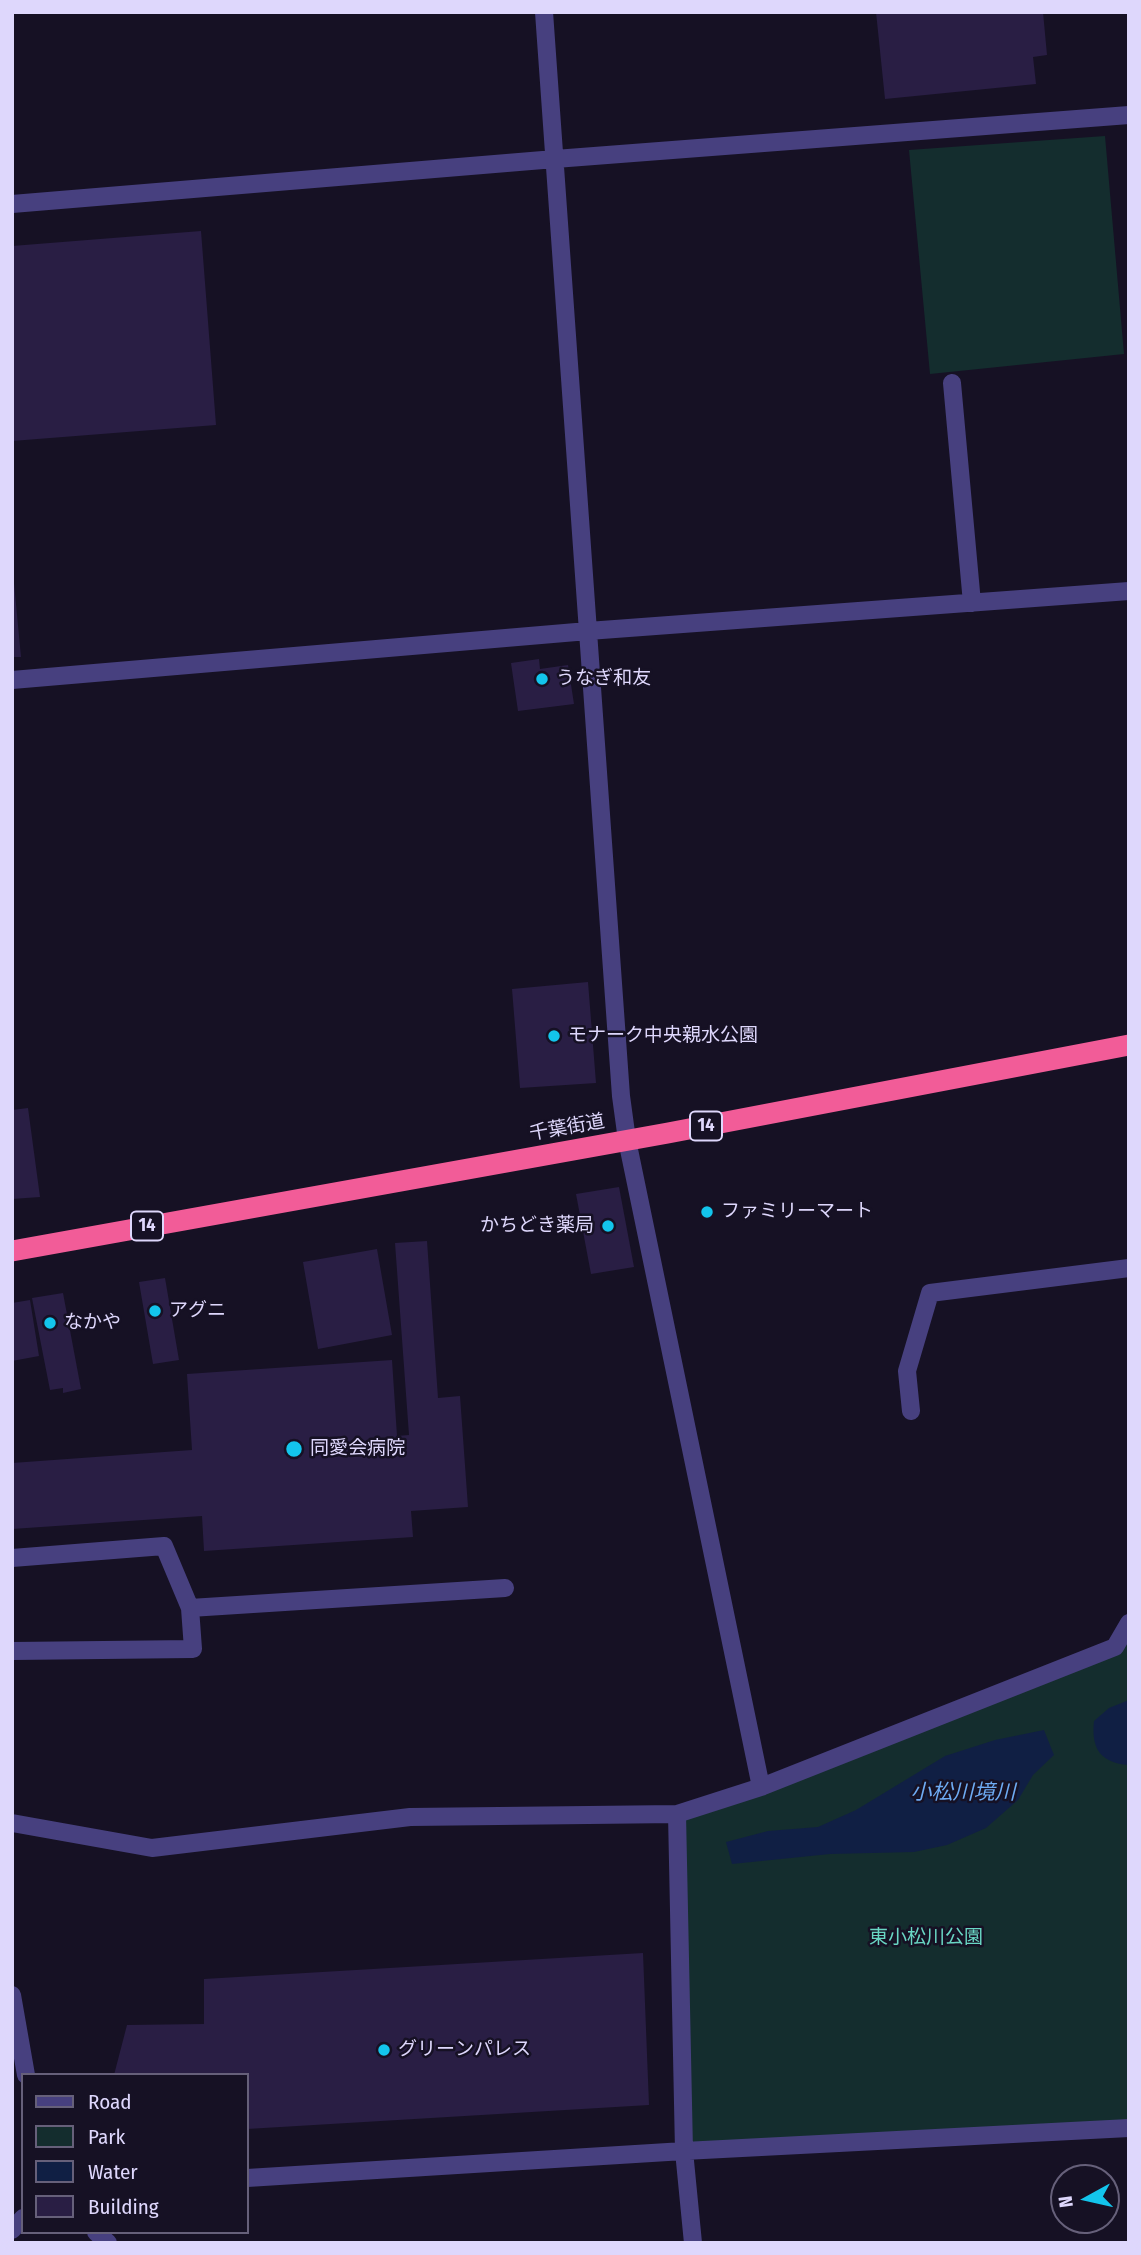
<!DOCTYPE html>
<html>
<head>
<meta charset="utf-8">
<style>
	body { margin:0 }
	#map { position:relative; width:1141px; height:2255px; overflow:hidden; background:#161124; font-family:"Fira Sans Condensed",sans-serif }
	canvas { display:block }
	.frame { position:absolute; inset:0; border:14px solid #ded7fc; pointer-events:none }
	.legend { position:absolute; left:21px; top:2073px; width:228px; height:161px; box-sizing:border-box; background:#161124; border:2px solid #66607a; margin:0; padding:9px 12px; list-style:none; font-size:21px; color:#ded7fc }
	.legend li { display:flex; align-items:center; gap:14px; height:35px }
	.legend b { width:35px; border:2px solid #66607a }
	.north { position:absolute; left:1050px; top:2164px; width:70px; height:70px; box-sizing:border-box; background:#161124; border:2px solid #66607a; border-radius:50%; rotate:262deg; font-size:19px; font-weight:700; line-height:28px; text-align:center; color:#ded7fc }
	.north::after { content:''; display:block; margin:auto; width:24px; height:32px; background:#13c5ec; clip-path:polygon(50% 0,100% 100%,50% 72%,0 100%) }
</style>
</head>
<body>
<div id="map">
<canvas width="1141" height="2255"></canvas>
<div class="frame"></div>
<ul class="legend">
<li><b style="height:9px;background:#47407f"></b>Road</li>
<li><b style="height:19px;background:#142d2e"></b>Park</li>
<li><b style="height:19px;background:#101f44"></b>Water</li>
<li><b style="height:19px;background:#291e44"></b>Building</li>
</ul>
<div class="north">N</div>
</div>
<script>
const ctx = document.querySelector('canvas').getContext('2d');
ctx.lineJoin = 'round';
function paint(path, color) { ctx.fillStyle = color; ctx.fill(path, 'evenodd'); }
function stroke(path, color, width, dash) { ctx.strokeStyle = color; ctx.lineWidth = width; ctx.lineCap = dash ? 'butt' : 'round'; ctx.setLineDash(dash || []); ctx.stroke(path); }
function drawText(font, color, halo, rows, align = 'center') {
  ctx.font = font + ' "Fira Sans Condensed","Noto Sans JP",sans-serif'; ctx.lineWidth = 5; ctx.setLineDash([]); ctx.textBaseline = 'middle'; ctx.strokeStyle = halo; ctx.fillStyle = color; for (const [text, x, y, turn = 0] of rows) {
    ctx.save(); ctx.translate(x, y); ctx.rotate((+turn || 0) * Math.PI / 180); ctx.textAlign = isNaN(turn) ? turn : align; if (halo) ctx.strokeText(text, 0, 0); ctx.fillText(text, 0, 0); ctx.restore();
  }
}
const green = new Path2D(`
	M1105,136L1124,354L930,374L909,150Z
	M1129,1623V2128L684,2151L677,1814L1115,1647Z`);
const water = new Path2D(`
	M1129,1700V1765C1100,1763 1091,1748 1094,1721L1109,1708Z
	M1044,1730L1054,1755L1033,1775L1018,1800L986,1828L947,1845L914,1852L830,1854L732,1864L726,1842L768,1831L818,1827L856,1810L945,1756L995,1740Z`);
const building = new Path2D(`
	M876,12H1043L1047,55L1033,57L1036,84L885,99Z
	M201,231L216,425L12,441V246Z
	M12,583H14L21,657H12Z
	M539,659L540,669L568,665L574,704L518,711L511,663Z
	M588,982L596,1083L520,1088L512,989Z
	M28,1108L40,1197L12,1199V1110Z
	M619,1187L634,1267L591,1274L576,1194Z
	M427,1241L438,1398L460,1396L468,1507L411,1511L413,1537L204,1551L202,1516L12,1529V1463L192,1450L187,1374L392,1360L397,1436L409,1435L395,1243Z
	M377,1249L392,1335L318,1349L303,1262Z
	M165,1278L179,1360L153,1364L139,1282Z
	M63,1293L81,1389L63,1393V1388L50,1390L32,1298Z
	M30,1300L39,1356L12,1361V1303Z
	M643,1953L649,2105L247,2129V2075H114L127,2025L204,2024V1979Z`);
const minor = new Path2D(`
	M544,12L621,1096L627,1140L761,1787
	M12,204L555,159L1129,115
	M952,383L972,603
	M12,680L588,631L1129,591
	M911,1411L907,1371L930,1293L1129,1268
	M12,1558L164,1546L190,1608
	M12,1651L193,1649L190,1608L505,1588
	M12,1823L152,1848L410,1817L677,1814L761,1787L1115,1647L1129,1623
	M12,1995L26,2075
	M247,2178L684,2151L677,1814
	M12,2230L23,2218
	M96,2232L108,2243
	M693,2243L684,2151L1129,2128`);
const highway = new Path2D(`
	M12,1251L668,1133L1129,1045`);
const markers = [
	[542,679,7,"#13c5ec"],
	[554,1036,7,"#13c5ec"],
	[707,1212,7,"#13c5ec"],
	[608,1226,7,"#13c5ec"],
	[155,1311,7,"#13c5ec"],
	[50,1323,7,"#13c5ec"],
	[294,1449,9,"#13c5ec"],
	[384,2050,7,"#13c5ec"]
];
const shields = [
	[706,1126,32],
	[147,1226,32]
];
const shieldNames = [
	["14",706,1126],
	["14",147,1226]
];
const poiNames = [
	["うなぎ和友",556,679],
	["モナーク中央親水公園",568,1036],
	["ファミリーマート",721,1212],
	["かちどき薬局",594,1226,"right"],
	["アグニ",169,1311],
	["なかや",64,1323],
	["同愛会病院",310,1449],
	["グリーンパレス",398,2050]
];
const streetNames = [
	["千葉街道",567,1128,-10]
];
const parkNames = [
	["東小松川公園",926,1938]
];
const waterNames = [
	["小松川境川",963,1793]
];
paint(green, '#142d2e');
paint(water, '#101f44');
paint(building, '#291e44');
stroke(minor, '#47407f', 18);
stroke(highway, '#f25c98', 21);
for (const [x, y, r, color] of markers) { const dot = new Path2D(); dot.arc(x, y, r, 0, 2 * Math.PI); ctx.fillStyle = color; ctx.fill(dot); stroke(dot, '#161124', 2.5); }
for (const [x, y, w] of shields) { const box = new Path2D(); box.roundRect(x - w / 2, y - 14.5, w, 29, 5); ctx.fillStyle = '#161124'; ctx.fill(box); stroke(box, '#ded7fc', 2); }
drawText('bold 18px', '#ded7fc', null, shieldNames);
drawText('19px', '#ded7fc', '#161124', poiNames, 'left');
drawText('19px', '#ded7fc', '#161124', streetNames);
drawText('19px', '#69d6c4', '#161124', parkNames);
drawText('italic 21px', '#6eabf3', '#161124', waterNames);
</script>
</body>
</html>
